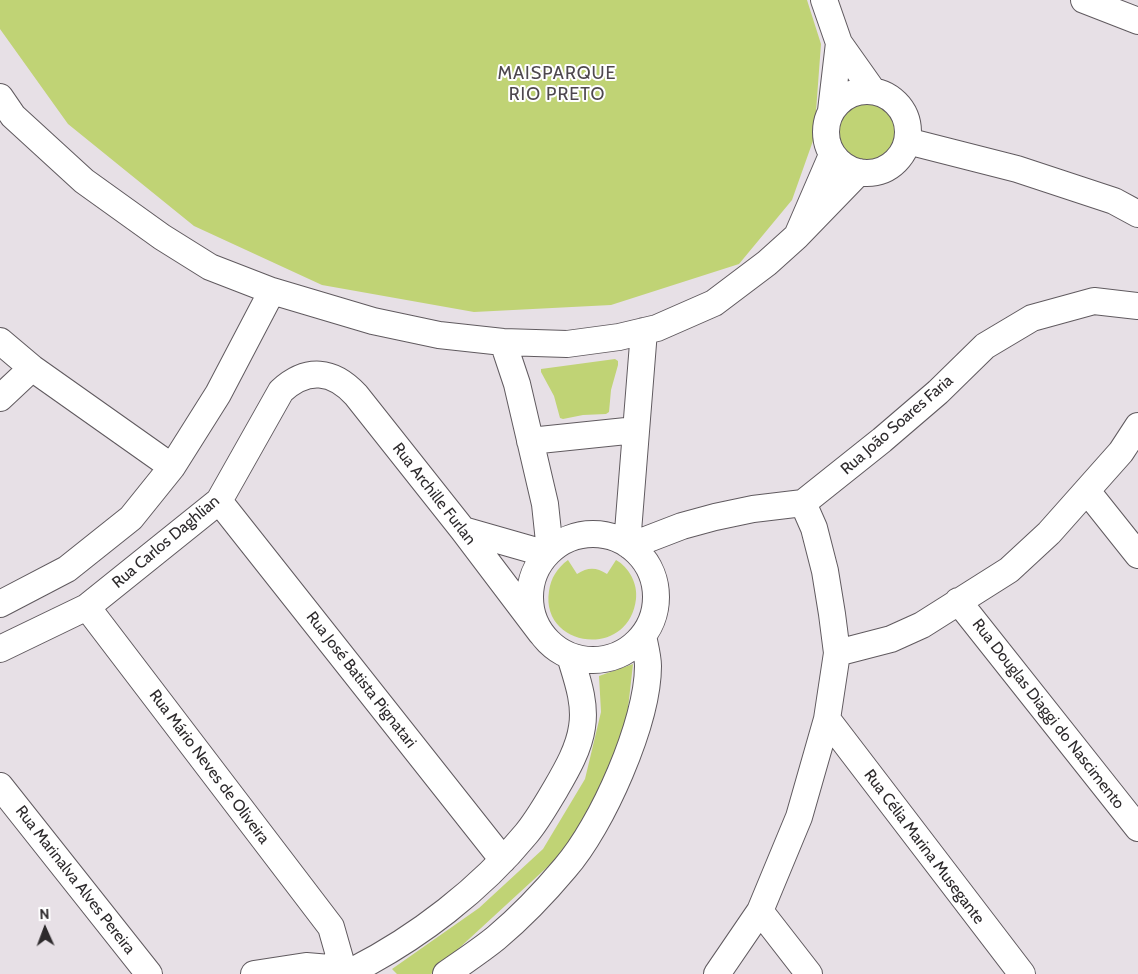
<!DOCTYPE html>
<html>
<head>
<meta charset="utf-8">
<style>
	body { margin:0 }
	#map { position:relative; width:1138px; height:974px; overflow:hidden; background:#e7e0e6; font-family:Cabin,sans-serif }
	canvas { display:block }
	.north { position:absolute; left:20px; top:904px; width:50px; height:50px; -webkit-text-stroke:4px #fff; paint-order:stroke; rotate:358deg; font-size:14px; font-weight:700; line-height:20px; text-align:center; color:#2d2a2c }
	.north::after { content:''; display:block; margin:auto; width:18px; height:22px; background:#2d2a2c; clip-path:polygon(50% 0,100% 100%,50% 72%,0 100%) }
</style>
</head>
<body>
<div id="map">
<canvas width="1138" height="974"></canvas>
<div class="north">N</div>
</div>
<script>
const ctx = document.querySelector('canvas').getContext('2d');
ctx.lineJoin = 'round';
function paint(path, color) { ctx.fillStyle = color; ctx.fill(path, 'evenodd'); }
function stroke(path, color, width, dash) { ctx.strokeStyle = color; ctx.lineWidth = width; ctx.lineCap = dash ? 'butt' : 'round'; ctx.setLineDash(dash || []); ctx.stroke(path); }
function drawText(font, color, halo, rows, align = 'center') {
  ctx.font = font + ' Cabin,sans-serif'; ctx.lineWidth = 4; ctx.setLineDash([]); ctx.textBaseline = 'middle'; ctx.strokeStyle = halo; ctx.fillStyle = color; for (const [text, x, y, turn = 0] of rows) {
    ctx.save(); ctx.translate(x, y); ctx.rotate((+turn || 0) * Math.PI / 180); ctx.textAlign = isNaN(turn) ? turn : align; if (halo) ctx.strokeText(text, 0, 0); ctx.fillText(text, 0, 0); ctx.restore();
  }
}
const green = new Path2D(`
	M0,0H807L821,44L814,138L792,200L739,264L611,305L474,312L322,285L194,226L68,124L0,29Z
	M833 132a34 34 0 1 1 68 0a34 34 0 1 1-68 0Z
	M615,359L618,361V365L611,390L609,412L606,414L583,415L563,419L560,418L554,396L541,372V369Z
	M568,560L577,574C588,567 596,567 607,574L616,560C629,567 638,584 636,599C629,660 540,648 549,591C551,578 557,568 568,560Z
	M633,664L626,726L601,789L568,848L431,974H397L392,969L479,908L543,849L585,779L601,712L599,676Z`);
const minor = new Path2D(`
	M824,0L839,43
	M1084,0L1138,21
	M826 132a41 41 0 1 1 82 0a41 41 0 1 1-82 0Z
	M0,97L13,116L84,181L162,237L210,267L272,291L373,321L439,335L503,342L567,344L619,337L657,328L714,303L767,263L797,236
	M831,111L839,43L873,91
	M907,141L1017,169L1114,201L1138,214
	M832,155L797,236L859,172
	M0,341L32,368L172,467
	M503,342L517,384L545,504L550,551
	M0,398L32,368
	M530,441L636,430
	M1087,491L1138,555
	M219,501L503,860
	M463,530L547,554
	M530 597a63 63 0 1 1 126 0a63 63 0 1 1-126 0Z
	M627,544L644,331
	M630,546L682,526L715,517L753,509L803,503L882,440L938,392L985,346L1032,318L1094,301L1138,306
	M958,601L1138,828
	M0,604L67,569L131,518L172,467L218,394L272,291
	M87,607L331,927L343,969
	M0,649L87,607L219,501L281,391C307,367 333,370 356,395L463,530L541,633
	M837,653L891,639L922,625L1009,570L1049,533L1121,452L1138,426
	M827,719L1022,974
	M0,786L149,974
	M760,911L809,974
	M354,970C417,938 481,889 526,834C537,821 546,805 555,790C566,771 579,749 582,727C586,703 577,679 570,656
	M254,974L306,966L354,970L359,973
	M446,974C463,962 480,951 496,938C521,917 544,893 565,868C602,826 648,722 648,666C648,657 645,646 643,636
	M717,974L760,911L799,817L827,719L837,653L832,614L825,571L814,528L803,503`);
const streetNames = [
	["Rua João Soares Faria",897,425,-41],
	["Rua Archille Furlan",434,494,52],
	["Rua Carlos Daghlian",166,542,-40],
	["Rua José Batista Pignatari",361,680,52],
	["Rua Douglas Diaggi do Nascimento",1048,714,52],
	["Rua Mário Neves de Oliveira",209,767,53],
	["Rua Célia Marina Musegante",924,847,53],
	["Rua Marinalva Alves Pereira",75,880,52]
];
const neighbourhoodNames = [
	["MAISPARQUE",557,74],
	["RIO PRETO",557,95]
];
paint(green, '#c0d375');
stroke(minor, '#605a5f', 28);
stroke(minor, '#fff', 26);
drawText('16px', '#2d2a2c', '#fff', streetNames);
ctx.letterSpacing = '1px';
drawText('18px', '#4e484e', '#fff', neighbourhoodNames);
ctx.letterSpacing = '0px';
</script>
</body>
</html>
